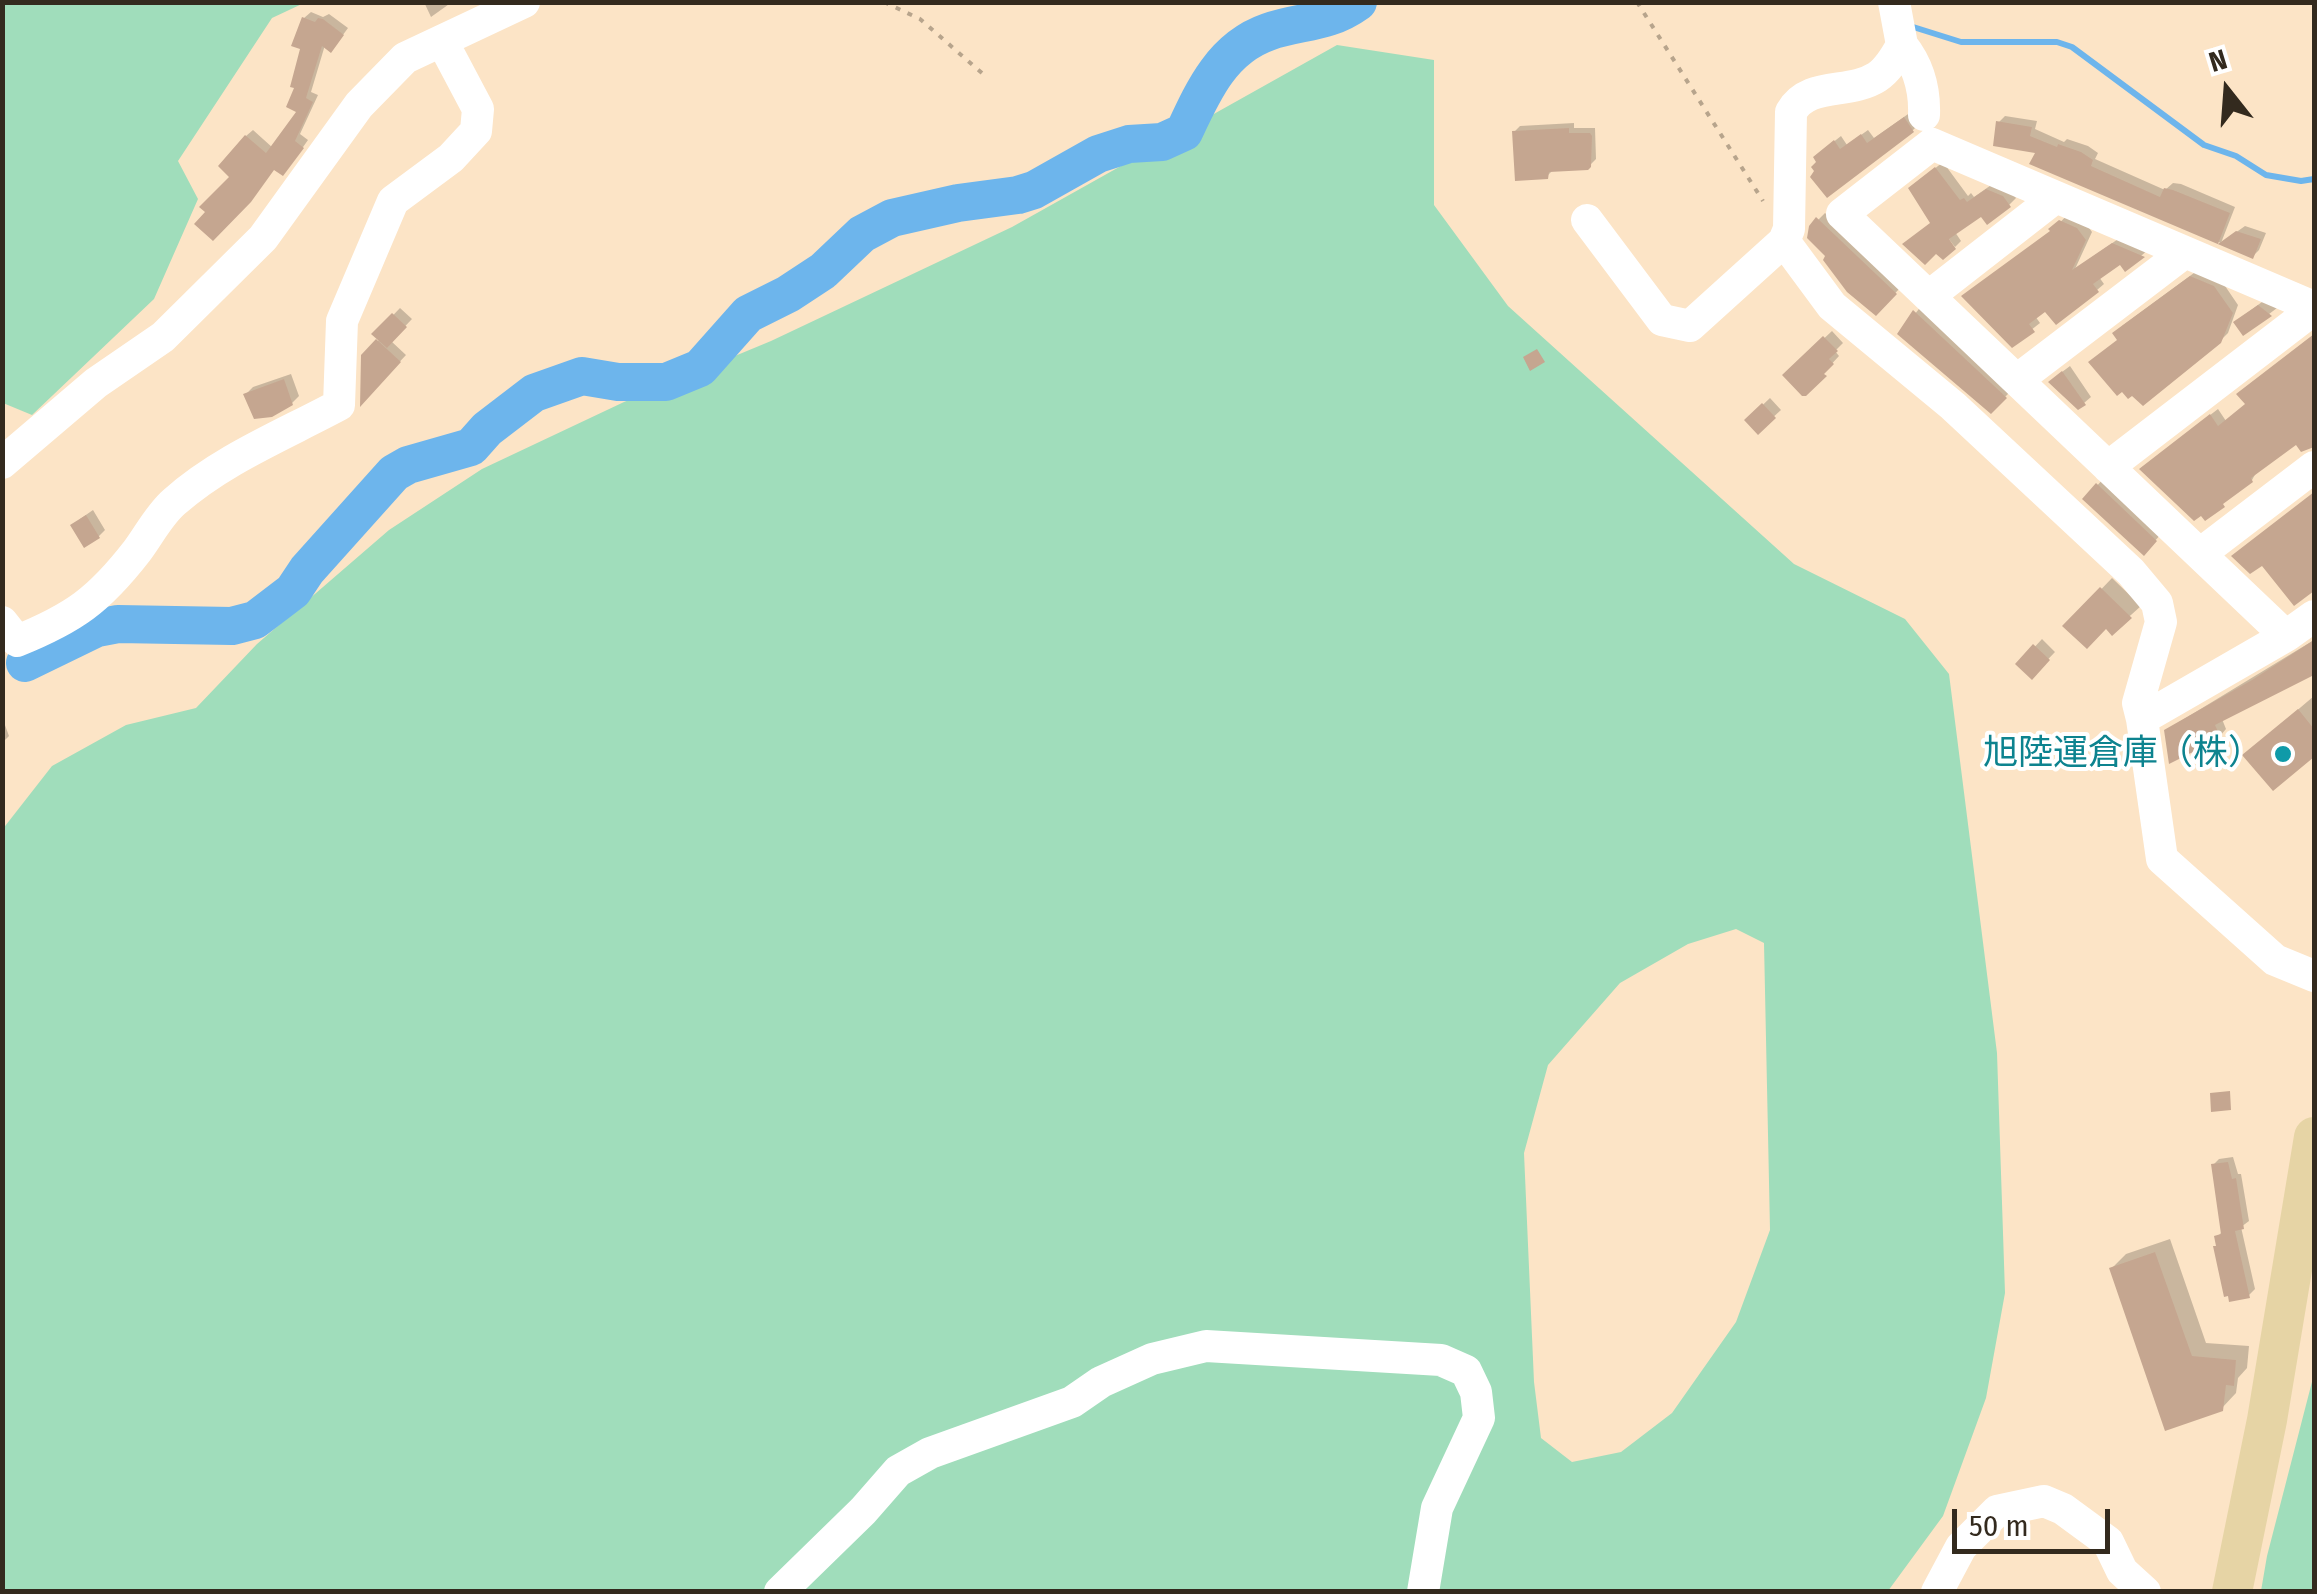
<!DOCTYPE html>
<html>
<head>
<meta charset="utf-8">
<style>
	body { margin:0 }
	#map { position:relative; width:2317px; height:1594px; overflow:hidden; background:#fce4c6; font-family:"Fira Sans Condensed",sans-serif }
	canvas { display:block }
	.frame { position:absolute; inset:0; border:5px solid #332a1e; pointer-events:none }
	.north { position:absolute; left:2177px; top:40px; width:100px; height:100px; -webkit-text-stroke:8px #fff; paint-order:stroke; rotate:343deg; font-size:28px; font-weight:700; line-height:40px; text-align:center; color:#332a1e }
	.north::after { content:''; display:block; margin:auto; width:35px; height:45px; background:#332a1e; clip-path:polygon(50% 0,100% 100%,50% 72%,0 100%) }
	.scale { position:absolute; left:1952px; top:1509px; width:158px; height:45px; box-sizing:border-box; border:5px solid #332a1e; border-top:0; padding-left:12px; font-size:30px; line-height:35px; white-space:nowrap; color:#332a1e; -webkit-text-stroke:8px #fff; paint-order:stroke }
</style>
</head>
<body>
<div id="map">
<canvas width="2317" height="1594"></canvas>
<div class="frame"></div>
<div class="north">N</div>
<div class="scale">50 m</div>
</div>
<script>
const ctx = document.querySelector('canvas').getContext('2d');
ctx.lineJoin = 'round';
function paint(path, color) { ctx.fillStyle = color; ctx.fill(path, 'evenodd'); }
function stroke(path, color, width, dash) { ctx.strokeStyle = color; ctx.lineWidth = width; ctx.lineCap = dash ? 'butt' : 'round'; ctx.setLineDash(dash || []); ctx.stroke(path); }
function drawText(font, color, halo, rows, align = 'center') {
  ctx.font = font + ' "Fira Sans Condensed","Noto Sans JP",sans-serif'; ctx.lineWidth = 8; ctx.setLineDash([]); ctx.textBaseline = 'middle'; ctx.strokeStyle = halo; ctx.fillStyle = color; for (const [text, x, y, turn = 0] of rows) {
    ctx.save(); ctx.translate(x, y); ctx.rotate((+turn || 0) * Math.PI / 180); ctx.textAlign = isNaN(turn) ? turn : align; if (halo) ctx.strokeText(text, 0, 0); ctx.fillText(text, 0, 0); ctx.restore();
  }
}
const green = new Path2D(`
	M2,3H304L272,18L178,161L198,199L154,299L32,415L3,403Z
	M1337,45L1434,60V205L1508,306L1794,564L1905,619L1949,674L1997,1053L2005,1293L1986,1398L1943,1516L1888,1591H3L2,830L52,766L126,725L196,708L257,644L389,530L482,469L624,402L771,341L1012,227ZM1736,929L1764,943L1770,1230L1736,1322L1672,1413L1621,1452L1572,1462L1541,1438L1534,1382L1524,1153L1548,1065L1620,983L1688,944Z
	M2314,1374V1591H2261L2267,1556Z`);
const shadow = new Path2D(`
	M424,2H452L431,17Z
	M311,12L323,17L329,14L348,28L337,43L325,45L311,92L318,95L300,134L308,140L289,167H275L208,212L232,177L246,136L253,130L273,148L300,111L298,87L304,18Z
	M1911,112L1919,124L1913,130L1817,171L1822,151L1841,136L1847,145L1868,130L1874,138Z
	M2005,116L2037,121L2035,129L2064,142L2067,139L2088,146L2098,153L2095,159L2165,190L2173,183L2181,184L2235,207L2221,243L2033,163L2039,151L1999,122Z
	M1574,123V128H1595L1596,159L1587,168L1554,169L1547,176L1514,132L1520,126Z
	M1943,162L1968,196L1971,193L1974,197L1994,183L2010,190L2016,198L2009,205L1981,213L1955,232L1961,241L1955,247L1934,220L1918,182Z
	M1825,213L1902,286L1876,313L1829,256L1811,227Z
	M2068,214L2084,221L2092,232L2075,269L2121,237L2149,249L2126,269L2120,262L2099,277L2104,284L2097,290L2045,309L2035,316L2040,323L2012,345L2052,231Z
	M2245,226L2266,233L2259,250L2253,256L2221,243Z
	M2198,270L2221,280L2238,305L2228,333L2220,341L2120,339L2122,326Z
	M2266,299L2277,308L2244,333L2243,316Z
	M1922,305L2012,390L1991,411L1900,333Z
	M400,308L412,319L391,341L406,355L362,402L363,356L380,339L375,334Z
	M1832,331L1843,343L1835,351L1839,356L1805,393L1785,375Z
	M2314,335V444L2302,449L2297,442L2257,471L2252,480L2149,462L2218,409L2226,421L2247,404V387Z
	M2070,366L2091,397L2084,403L2058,375Z
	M291,374L299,396L292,403L246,394L253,387Z
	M1770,398L1781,410L1758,431L1747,420Z
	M2104,478L2162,533L2144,553L2085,499Z
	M93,510L105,530L98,537L80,519Z
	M2112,578L2141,606L2112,632L2106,626H2066Z
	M2042,639L2055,652L2032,676L2019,664Z
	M2314,640V672L2222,719L2226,729L2220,736L2166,730Z
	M2314,696V754L2274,788L2261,741Z
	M2,717L9,736L2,743Z
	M2233,1157L2238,1174H2241L2249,1221L2241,1227L2255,1289L2249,1295L2218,1244L2217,1237L2223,1231L2213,1165L2219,1159Z
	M2170,1239L2206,1343L2249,1346L2247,1368L2238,1378L2236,1393L2221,1409L2112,1268L2126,1254Z`);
const stream = new Path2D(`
	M1910,26L1961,42H2057L2072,47L2204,145L2236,156L2266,175L2301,181L2314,179`);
const river = new Path2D(`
	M25,663L97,628L118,624L232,626L255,620L293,591L307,570L394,473L408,465L471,447L487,429L534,393L582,376L618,382H666L700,368L748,314L788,294L823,271L862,234L892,218L958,203L1018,195L1034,190L1098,154L1129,144L1162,142L1184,132C1203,91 1222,48 1268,32C1301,20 1326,25 1358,2`);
const building = new Path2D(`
	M302,17L315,22L318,18L323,19L344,35L331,53L322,46L306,98L313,102L295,141L304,148L283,176L274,170L251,202L213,241L194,224L205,212L199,207L229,177L218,166L245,135L266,153L296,112L286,107L294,88L290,87L300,49L291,46Z
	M1904,117L1914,132L1827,198L1810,177L1814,171L1811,167L1816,162L1813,157L1834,140L1840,149L1861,134L1867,143Z
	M1996,121L2032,127L2030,136L2057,147L2058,144L2081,152L2093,160L2091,166L2160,197L2164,188L2173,190L2230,213L2218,244L2236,231L2261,239L2253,259L2029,164L2035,153L1993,146Z
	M1569,128V133H1590L1592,136L1591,167L1588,170L1549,172L1548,179L1515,181L1512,131Z
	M1935,167L1960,200L1964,198L1967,202L1986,189L2003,196L2011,207L1987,225L1981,217L1949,239L1956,249L1943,260L1936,254L1925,265L1902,244L1930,223L1908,188Z
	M1816,217L1897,294L1876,316L1847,292L1823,260L1825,256L1807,238L1809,226Z
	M2059,220L2077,228L2086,240L2072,270L2112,243L2145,257L2125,272L2120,265L2093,284L2099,292L2056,325L2045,312L2029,324L2035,332L2012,348L1961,296L2050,231L2048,229Z
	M2190,276L2214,286L2233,313L2221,343L2143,406L2132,396L2128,399L2122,392L2117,396L2088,362L2117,340L2112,333Z
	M2258,305L2272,316L2243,336L2233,322Z
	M1913,310L2007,398L1991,414L1897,334Z
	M392,313L407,327L387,348L371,334Z
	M2314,334V447L2301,452L2296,445L2251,478L2253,482L2223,504L2225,507L2205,521L2201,516L2194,521L2139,469L2210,414L2218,426L2245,404L2236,394Z
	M1823,336L1838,351L1829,359L1834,364L1824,374L1827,376L1806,396H1802L1782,375Z
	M376,339L401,362L360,407L361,355Z
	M1537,349L1545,362L1530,371L1523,357Z
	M2062,371L2086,405L2078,410L2048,382Z
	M284,379L293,405L272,417L254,419L243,394Z
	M1762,403L1776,418L1758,435L1744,420Z
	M2096,483L2157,541L2144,556L2082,499Z
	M2314,492V591L2294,606L2262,566L2250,574L2231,556Z
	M86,515L100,538L84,548L70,525Z
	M2100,587L2132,618L2112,636L2106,629L2087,649L2062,626Z
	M2314,640V675L2215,725L2221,738L2169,764L2164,730L2252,680Z
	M2033,644L2050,660L2032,680L2015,664Z
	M2298,709L2314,729V757L2273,791L2242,755Z
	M2230,1091L2231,1110L2211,1112L2210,1093Z
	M2228,1162L2232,1179L2236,1178L2244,1229L2235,1231L2250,1298L2229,1302L2228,1296L2224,1297L2213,1246H2216L2214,1236L2221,1234L2211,1164Z
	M2155,1252L2192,1356L2236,1360L2234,1386L2226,1385L2223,1411L2165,1431L2109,1268Z`);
const path = new Path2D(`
	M884,2L920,19L983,74
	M1637,2L1763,201`);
const minor = new Path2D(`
	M1902,45C1918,65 1925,89 1924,115
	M1587,220L1662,320L1690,326L1784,241L1789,229L1791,112C1808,81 1849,95 1877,77C1888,70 1896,56 1902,45L1894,2
	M1784,241L1832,306L1953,406L2131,572L2157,603L2161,622L2138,703L2142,719
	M1929,296L2056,197
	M2314,307L1932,144L1842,214L2286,636L2314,616
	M2017,380L2185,252
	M2,463L96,383L163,337L263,238L359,105L405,58L524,2
	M2108,467L2314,309
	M2200,554L2314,467
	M2,622L17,641C74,618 99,600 137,551C149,535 159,515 174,502C221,460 283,435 339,405L342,321L393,201L451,158L476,131L478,109L442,41
	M2286,636L2142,719L2162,859L2275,960L2314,976
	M780,1592L863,1511L898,1471L930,1453L1072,1402L1101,1382L1152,1359L1206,1346L1441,1360L1466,1371L1476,1392L1479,1418L1437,1508L1423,1592
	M1937,1592L1961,1547L1997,1511L2044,1501L2063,1509L2108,1542L2122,1571L2145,1592`);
const major = new Path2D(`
	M2232,1592L2267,1420L2314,1137`);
const markers = [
	[2283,754,10,"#0f9aa8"]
];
const cultureNames = [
	["旭陸運倉庫（株）",2263,754]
];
paint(green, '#a0ddbb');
paint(shadow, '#0003');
stroke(stream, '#6db5ec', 6);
stroke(river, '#6db5ec', 38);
paint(building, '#c5a690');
stroke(path, '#b7a48c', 4, [5, 8]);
stroke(minor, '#fff', 32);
stroke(major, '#e6d4a5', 40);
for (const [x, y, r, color] of markers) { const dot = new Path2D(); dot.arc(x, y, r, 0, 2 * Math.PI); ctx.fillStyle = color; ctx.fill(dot); stroke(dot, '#fff', 4); }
drawText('35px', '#0d838f', '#fff', cultureNames, 'right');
</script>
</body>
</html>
